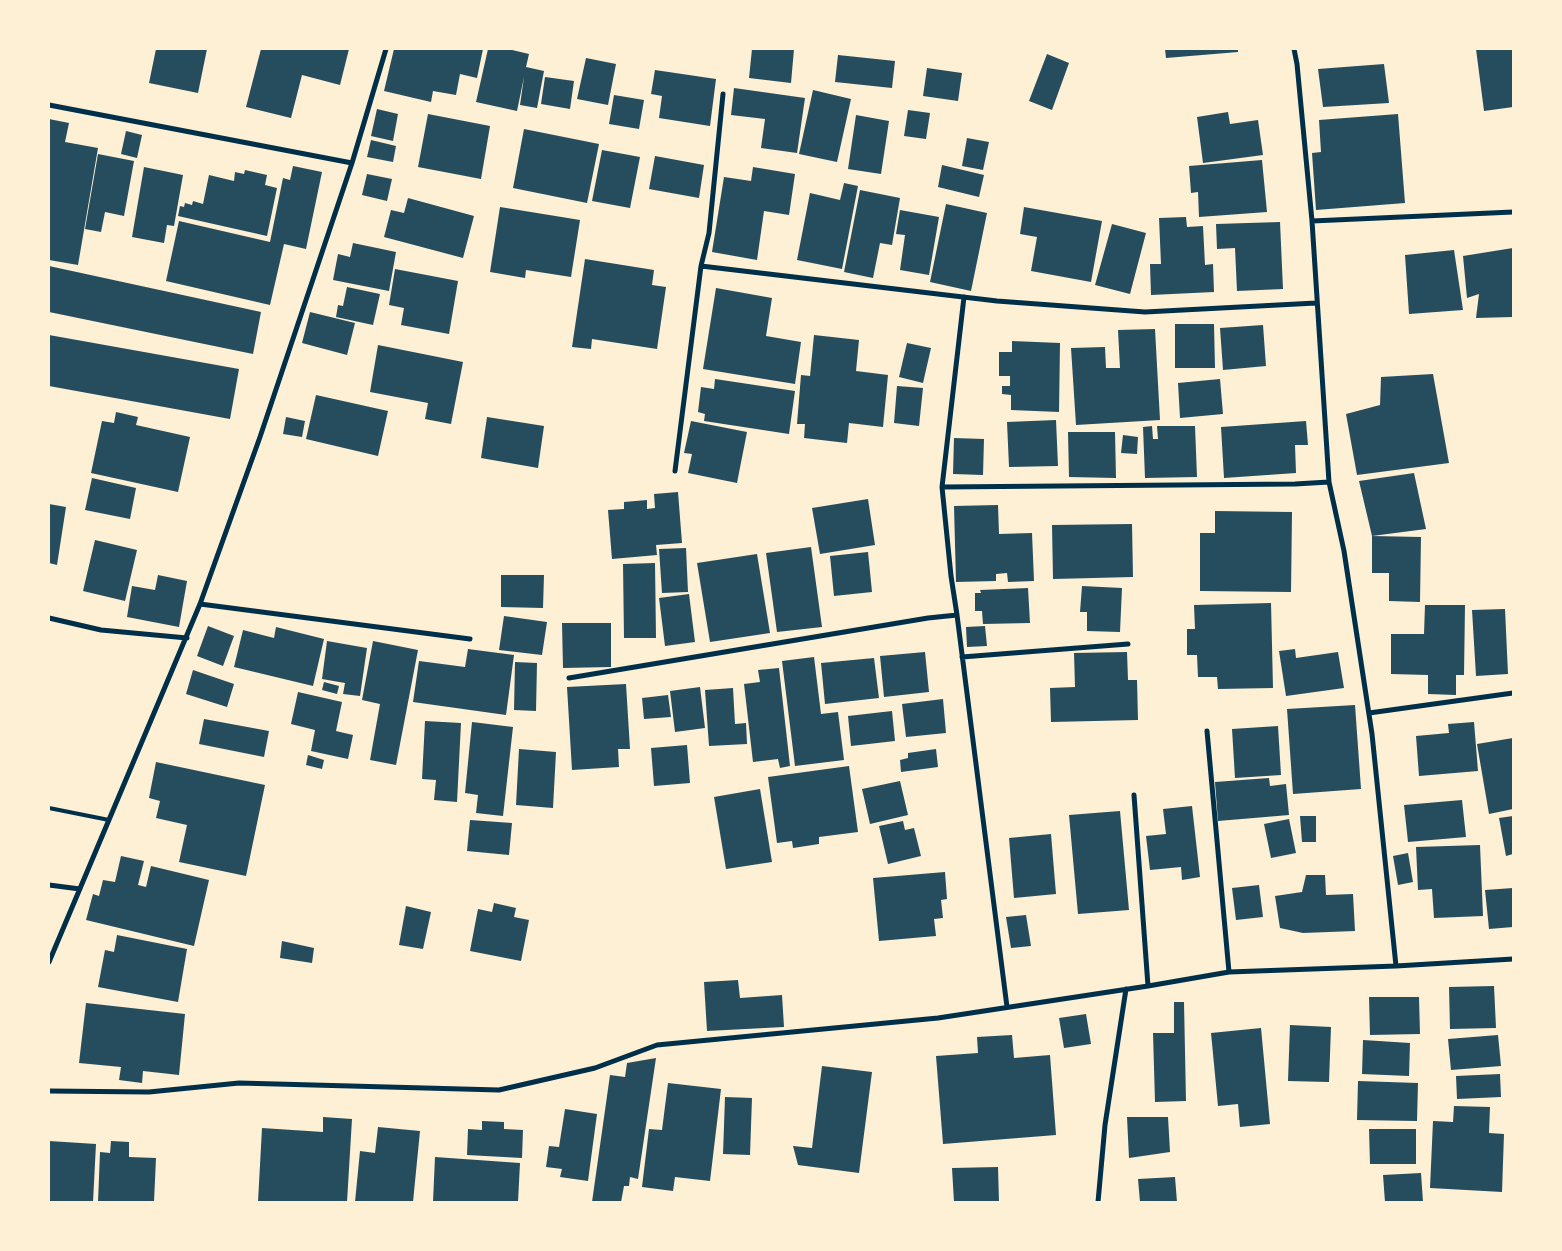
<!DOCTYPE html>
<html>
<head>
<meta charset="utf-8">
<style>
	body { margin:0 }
	#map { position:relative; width:1562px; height:1251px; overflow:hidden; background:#fdf0d5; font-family:Montserrat,sans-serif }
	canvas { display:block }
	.frame { position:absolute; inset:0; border:50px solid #fdf0d5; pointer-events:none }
</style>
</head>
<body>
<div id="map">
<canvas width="1562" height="1251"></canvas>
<div class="frame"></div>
</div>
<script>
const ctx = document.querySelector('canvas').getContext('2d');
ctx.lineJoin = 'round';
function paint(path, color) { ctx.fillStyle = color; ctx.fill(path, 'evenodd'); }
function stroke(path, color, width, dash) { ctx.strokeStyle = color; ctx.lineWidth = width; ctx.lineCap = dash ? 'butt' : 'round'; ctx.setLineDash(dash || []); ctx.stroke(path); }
const building = new Path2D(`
	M156,49H207L198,93L149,83Z
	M261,49H349L340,85L302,75L291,118L246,107Z
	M394,49H483L477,78L460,74L456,95L433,91L431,102L384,91Z
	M488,49H508L529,54L526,67L544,71L537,108L520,105L524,77L517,111L476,102Z
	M752,49H794L791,83L749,78Z
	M1165,49H1238V52L1166,58Z
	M1476,49H1513V107L1484,111Z
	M1047,54L1069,63L1052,110L1029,101Z
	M838,55L895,61L892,88L835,82Z
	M586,58L616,64L608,105L577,99Z
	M1384,64L1389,103L1323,107L1318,69Z
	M927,68L962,73L958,101L923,96Z
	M655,70L716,79L710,126L659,118L662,96L651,94Z
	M545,77L574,81L570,109L541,104Z
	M734,88L805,98L797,153L761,148L765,119L731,115Z
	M813,90L851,99L837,162L799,154Z
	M614,95L644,100L639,129L609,124Z
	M377,109L398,114L393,141L371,136Z
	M908,110L930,113L926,139L904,136Z
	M1228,112L1230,124L1258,120L1263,155L1203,163L1197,117Z
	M428,114L490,126L481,179L418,167Z
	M1398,114L1405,203L1316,210L1312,153L1321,152L1319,120Z
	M856,115L889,121L881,174L848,169Z
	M49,119L69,123L65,142L98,148L78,265L49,260Z
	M524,129L599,144L587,203L513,188Z
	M126,131L142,135L137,158L121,154Z
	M967,138L989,142L983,170L962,166Z
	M371,140L396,146L393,162L367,157Z
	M602,150L640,157L630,208L592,201Z
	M98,154L134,161L124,216L105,212L101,232L85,229Z
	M655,156L704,165L699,198L649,189Z
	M1262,160L1267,212L1199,217L1198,192L1191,193L1189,166Z
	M942,165L984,175L979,197L938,187Z
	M293,166L322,172L306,249L284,244L270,305L166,281L179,221L270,242L283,178L290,180Z
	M144,167L183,175L174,226L167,225L164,243L132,237Z
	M753,167L795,174L789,215L764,211L757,260L712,252L724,177L751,181Z
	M245,170L267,175L265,185L277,188L267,236L178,216L180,206L184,207L185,203L192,205L193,201L203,204L209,175L234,181L235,172L244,174Z
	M367,174L392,179L387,201L362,195Z
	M844,183L858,186L842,269L797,260L810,193L840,200Z
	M860,190L900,198L892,245L880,243L873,278L844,272Z
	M408,198L474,216L463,258L384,237L391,210L404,213Z
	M946,204L987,213L971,291L930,282Z
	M500,207L580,220L571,277L526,270L525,278L490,272Z
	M1024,207L1102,221L1091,282L1031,271L1037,237L1020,234Z
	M900,210L939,217L929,275L900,270L905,235L896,234Z
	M1186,217L1187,227L1203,226L1205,265L1213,264L1214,292L1151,295L1150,264H1161L1159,218Z
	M1280,222L1283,289L1237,291L1235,248L1217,249L1216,224Z
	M1112,224L1146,233L1130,294L1095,285Z
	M353,243L396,252L389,291L333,280L338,254L350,257Z
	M1513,248V317L1476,318L1479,294L1467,298L1463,256Z
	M1454,250L1463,310L1409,314L1405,255Z
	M585,259L654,270L652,285L666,287L657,349L592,339L591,349L572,347Z
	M49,266L261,312L253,354L49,312Z
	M395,269L458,281L449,334L401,325L404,308L389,305Z
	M347,287L380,294L373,325L336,317L338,305L343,306Z
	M716,288L772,298L766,336L801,342L795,384L703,369Z
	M310,312L355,323L347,355L302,343Z
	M1175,324H1214L1215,368H1175Z
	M1263,325L1266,366L1223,370L1220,328Z
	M1155,329L1160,420L1076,425L1071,348L1105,347L1106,368H1120L1118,330Z
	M49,335L239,369L230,419L49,386Z
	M814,335L859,340L856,371L888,375L883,427L849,423L847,443L804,438L805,424H797L801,375L810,376Z
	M1012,341L1060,343L1059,412L1011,410V395L1002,394V386H1010V376H999V352H1012Z
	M907,343L931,348L923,383L899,377Z
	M378,345L463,362L451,424L425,419L428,403L370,392Z
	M1433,374L1449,463L1357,475L1346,414L1380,405L1381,377Z
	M715,379L795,391L789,434L704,421L705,414L698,412L701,387L714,389Z
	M1220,379L1223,414L1180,418L1178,383Z
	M897,386L923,388L919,426L894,423Z
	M316,395L388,411L378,456L306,439Z
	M116,412L138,417L136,425L190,437L178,492L91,473L102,421L114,423Z
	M286,417L305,421L302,437L283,434Z
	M487,417L544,426L538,468L481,458Z
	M1056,420L1058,466L1009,467L1007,422Z
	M691,421L747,432L737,483L688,473L692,454L684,453Z
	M1306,421L1308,445H1295L1296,473L1224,478L1221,427Z
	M1152,426L1153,439H1158L1157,426H1195L1197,477L1145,478L1143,427Z
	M1068,432H1115L1116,478L1069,477Z
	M1123,435L1138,437L1137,454L1121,453Z
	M954,438L984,439L983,475L953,474Z
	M1414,473L1426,529L1372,536L1359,481Z
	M92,478L136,488L130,519L85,510Z
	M678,492L682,543L656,545L657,555L612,559L608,510L624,509V502L647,500V509L655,508L654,494Z
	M868,499L875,545L820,554L812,508Z
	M49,504L66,507L57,565L49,563Z
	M998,505L999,534L1032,533L1034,581L1008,582L1007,573L996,574V581L956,582L954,506Z
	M1215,511L1292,512L1291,592L1200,591V533H1215Z
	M1132,524L1133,577L1053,579L1052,525Z
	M1372,536L1421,537L1420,602L1389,601V573H1372Z
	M95,540L137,550L125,601L83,591Z
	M811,547L822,627L777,632L766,553Z
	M686,548L688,592L662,593L659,549Z
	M868,552L872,592L834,596L830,556Z
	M757,554L770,633L710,642L697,563Z
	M655,563L656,638H624L623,564Z
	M158,575L187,581L179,627L127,617L132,586L155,590Z
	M501,575H544L543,608L501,607Z
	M1082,586L1122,588L1120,632L1087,631V612H1080Z
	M1028,588L1030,623L983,624L982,611H975V593H981L980,590Z
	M689,594L695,642L665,646L659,598Z
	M1271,603L1273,688L1218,689L1217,677H1198L1197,655H1187V629H1195L1194,605Z
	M1425,605H1465L1464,675H1456V695L1428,694V675L1391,674V634H1424Z
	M1505,609L1508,674L1476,676L1472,610Z
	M504,616L547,622L542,655L499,650Z
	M562,623H611V667L563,668Z
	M208,626L234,636L223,666L197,656Z
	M985,626L987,646L967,647L966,627Z
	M276,627L324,639L313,686L234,667L243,630L274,638Z
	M327,641L367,648L360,696L343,694L345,683L322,679Z
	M373,641L418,650L396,765L370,760L380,704L362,700Z
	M468,649L514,655L506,715L413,702L419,661L465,667Z
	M1295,649L1296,658L1338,652L1344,688L1286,696L1279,651Z
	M925,652L929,692L884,697L880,656Z
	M1127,652L1128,680H1137L1138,720L1051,722L1050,688L1075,687L1074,653Z
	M814,657L821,714L838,712L844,760L795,766L782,661Z
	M874,658L879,698L825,704L821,663Z
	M515,662L537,663L536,711L514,710Z
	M779,668L790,766L780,768L778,759L753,762L744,684L760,682L758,670Z
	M193,670L234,684L227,707L186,694Z
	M324,682L339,686L337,694L322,690Z
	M626,684L630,749H618L619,767L572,770L567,687Z
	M700,687L705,728L675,732L670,691Z
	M733,688L735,724L746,723L747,744L709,746L705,690Z
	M298,692L342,702L336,731L353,735L348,759L311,751L315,730L291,724Z
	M668,695L671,717L644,719L642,698Z
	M943,699L946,733L906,737L902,704Z
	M1355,705L1361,789L1293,794L1287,709Z
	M892,711L895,741L851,746L848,716Z
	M204,719L269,731L264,757L199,744Z
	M425,721L461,723L457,802L434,800L436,780L422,779Z
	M472,722L513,727L503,816L476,813L478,795L465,793Z
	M1474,722L1478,771L1419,776L1416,736L1449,733L1448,724Z
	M1278,726L1281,775L1235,778L1232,729Z
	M1513,738V809L1489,814L1477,744Z
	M687,745L690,783L654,786L651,748Z
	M519,749L556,752L553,808L516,805Z
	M936,749L938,767L901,772L900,760L908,758V753Z
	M308,755L324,760L322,769L306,765Z
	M156,762L265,785L246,876L179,862L187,825L156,818L160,801L149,798Z
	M849,766L858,832L819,837V844L793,848L792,841L777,843L768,777Z
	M1269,778L1270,786L1286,784L1289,815L1218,821L1215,782Z
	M900,781L908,815L870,824L862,789Z
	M760,789L772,862L726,869L714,797Z
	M1462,800L1466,837L1408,842L1404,805Z
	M1192,806L1200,877L1182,880L1181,867L1150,870L1146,836L1166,834L1163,809Z
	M1120,811L1129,910L1078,914L1069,815Z
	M1300,816H1316V842H1302Z
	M1513,816V854L1506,856L1499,818Z
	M1289,819L1296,853L1271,858L1264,824Z
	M470,820L512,823L509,855L467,851Z
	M903,821L905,830L914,828L921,856L888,864L879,826Z
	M1051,834L1056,894L1014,898L1009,838Z
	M1480,845L1483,916L1434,918L1432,889L1418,890L1416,847Z
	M1408,853L1413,882L1398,885L1393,856Z
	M121,856L144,861L138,885L146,887L151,866L209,880L194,946L86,920L93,894L99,896L103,880L115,882Z
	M945,872L947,899L941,900L943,918L934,919L936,936L879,941L873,878Z
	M1306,875H1325L1326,895L1353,894L1355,931L1303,933L1280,928L1275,896L1302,892Z
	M1259,885L1263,917L1236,920L1232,888Z
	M1513,888V927L1489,929L1485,890Z
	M494,903L516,908L514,917L529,920L521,961L470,951L478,909L492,912Z
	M406,906L431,912L423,949L399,945Z
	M1026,915L1031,946L1011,948L1006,917Z
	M117,935L187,949L178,1002L98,987L105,950L114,952Z
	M282,941L314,948L312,963L280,958Z
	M738,980L740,998L782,995L784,1027L707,1031L704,982Z
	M1494,986L1496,1028L1450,1029L1449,987Z
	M1369,997H1419L1420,1034L1370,1035Z
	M1174,1002H1184L1186,1101L1155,1102L1153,1033H1174Z
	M86,1003L185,1014L179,1075L143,1071L142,1083L119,1080L121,1067L79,1063Z
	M1086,1014L1091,1044L1064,1048L1059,1018Z
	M1290,1025L1331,1027L1329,1082L1288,1081Z
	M1261,1028L1270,1124L1240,1127L1238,1104L1218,1106L1211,1033Z
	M1012,1035L1014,1058L1050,1055L1056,1135L943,1144L936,1056L978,1053L977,1037Z
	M1498,1035L1501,1066L1451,1070L1448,1039Z
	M1363,1040L1410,1043L1409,1076L1362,1074Z
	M656,1058L638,1179L630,1177L629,1186H624L621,1202H592L610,1075L625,1077L627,1063Z
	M822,1066L872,1072L859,1173L798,1165L793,1146L812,1148Z
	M1500,1074L1501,1097L1457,1099L1456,1076Z
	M1358,1081L1418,1083L1417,1121L1357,1120Z
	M668,1083L721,1089L710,1181L675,1177L673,1191L642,1187L649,1129L662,1130Z
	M725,1097L752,1098L750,1155L723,1154Z
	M1454,1106L1490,1107L1489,1133L1504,1134L1502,1192L1430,1188L1433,1121L1453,1122Z
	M565,1109L597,1114L588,1181L560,1177L562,1169L546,1167L549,1146L559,1147Z
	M323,1117L352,1119L347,1202H258L262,1128L323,1132Z
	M1127,1117H1168L1170,1152L1129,1158Z
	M482,1121L504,1122V1129L523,1130L522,1158L467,1155L468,1129L482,1130Z
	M378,1127L420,1131L413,1202H355L360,1151L375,1153Z
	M1369,1129H1416V1164H1370Z
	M49,1141L96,1144L93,1202H49Z
	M111,1141L129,1142V1157L156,1158L154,1202H98L100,1152L110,1153Z
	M435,1157L520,1163L518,1202H433Z
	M998,1167L999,1202H954L952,1168Z
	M1421,1173L1423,1202H1385L1383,1175Z
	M1175,1177L1177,1202H1140L1138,1179Z`);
const service = new Path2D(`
	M49,808L109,820`);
const minor = new Path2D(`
	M1294,49L1297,64L1312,221L1329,482L1344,551L1372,734L1396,966
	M49,105L352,163
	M1312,221L1513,212
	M701,266L997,301L1145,312L1316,303
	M675,471L701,266L709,233L723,94
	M942,487L1295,484L1329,482
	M200,604L470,639
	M957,615L951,576L942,487L964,297
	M49,618L101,630L187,638
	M962,657L1128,644
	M569,678L928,618L957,615L1007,1007
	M1369,713L1513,693
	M1207,731L1229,972
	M1134,795L1148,986
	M49,885L80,889
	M49,962L200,604L260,437L352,163L386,49
	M49,1091L149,1092L239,1083L499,1090L595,1068L657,1045L938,1018L1148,986L1229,972L1396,966L1513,959
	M1098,1202L1105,1125L1126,989`);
paint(building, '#264d5e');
stroke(service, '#003049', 4);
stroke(minor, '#003049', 5);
</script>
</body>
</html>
